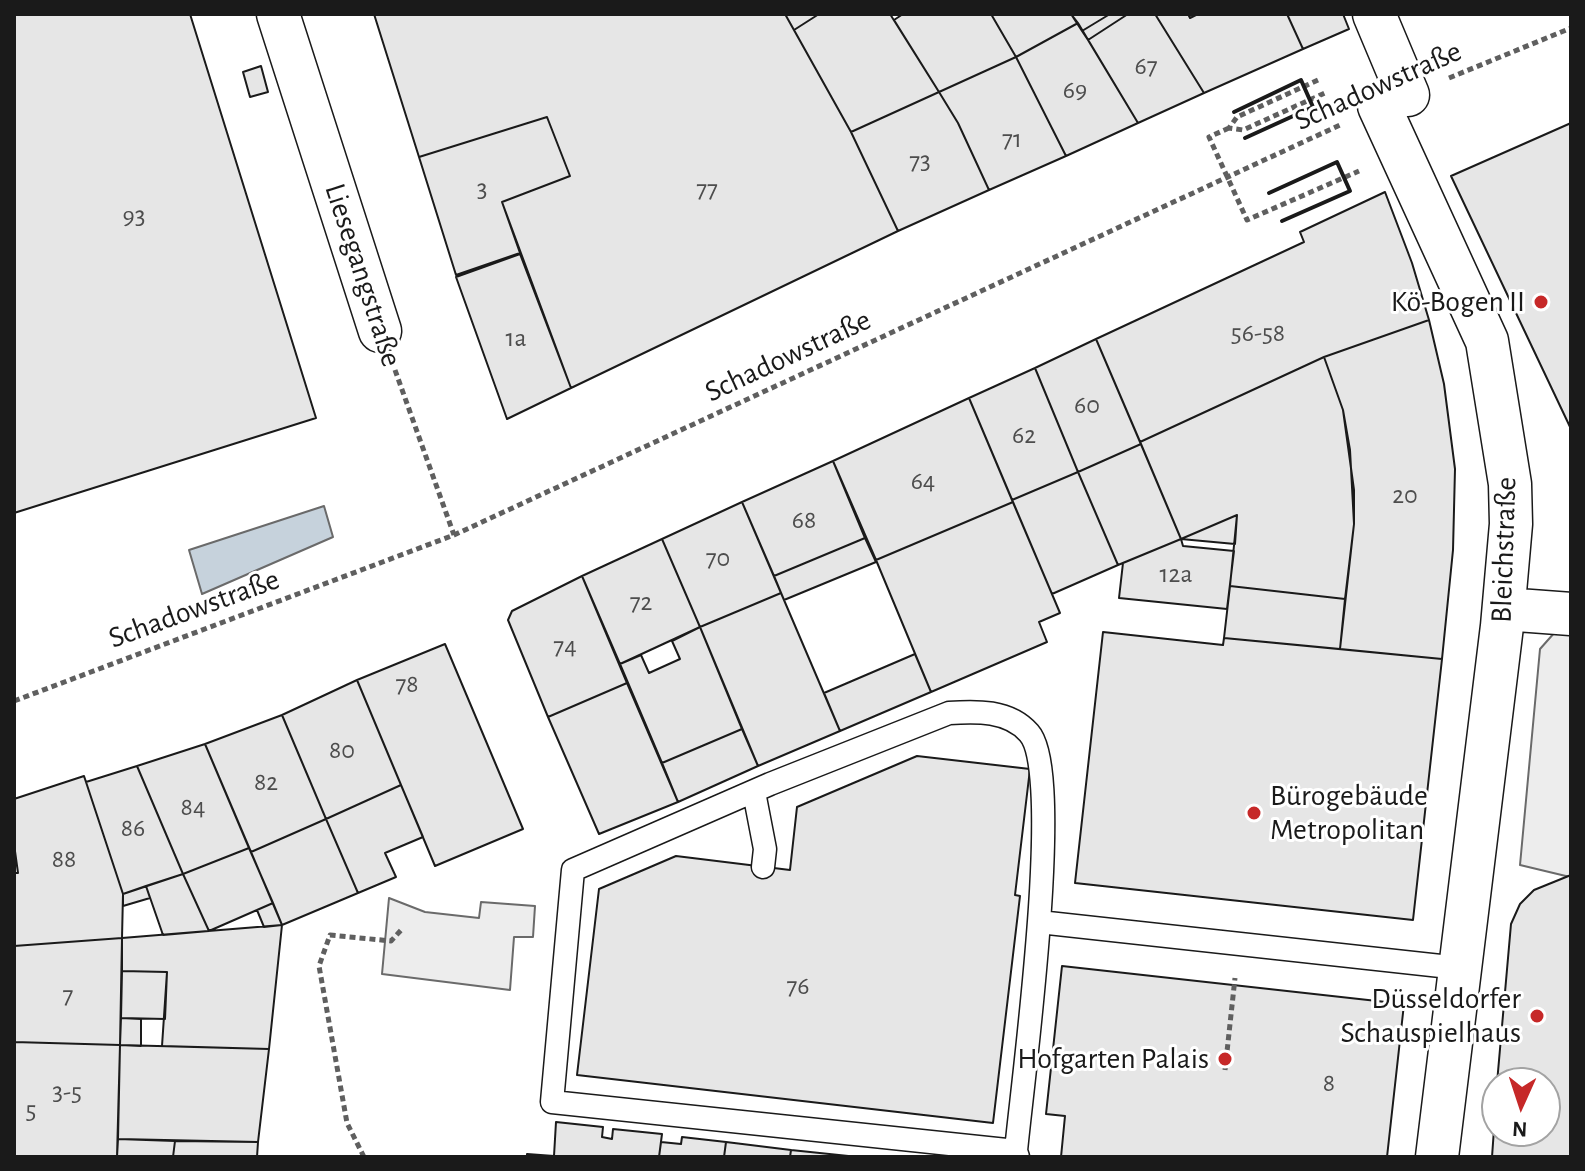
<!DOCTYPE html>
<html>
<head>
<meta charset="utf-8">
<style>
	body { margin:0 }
	#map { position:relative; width:1585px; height:1171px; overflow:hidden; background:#fff; font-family:"Alegreya Sans",sans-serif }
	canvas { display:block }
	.frame { position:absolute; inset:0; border:16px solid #1a1a1a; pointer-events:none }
	.north { position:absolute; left:1481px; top:1067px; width:80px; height:80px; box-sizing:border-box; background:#fff; border:2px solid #a3a3a3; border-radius:50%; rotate:183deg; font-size:22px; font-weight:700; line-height:32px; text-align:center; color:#1a1a1a }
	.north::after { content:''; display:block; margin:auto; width:28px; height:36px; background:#c62828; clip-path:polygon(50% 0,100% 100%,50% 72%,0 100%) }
</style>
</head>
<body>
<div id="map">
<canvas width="1585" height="1171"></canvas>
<div class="frame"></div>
<div class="north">N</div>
</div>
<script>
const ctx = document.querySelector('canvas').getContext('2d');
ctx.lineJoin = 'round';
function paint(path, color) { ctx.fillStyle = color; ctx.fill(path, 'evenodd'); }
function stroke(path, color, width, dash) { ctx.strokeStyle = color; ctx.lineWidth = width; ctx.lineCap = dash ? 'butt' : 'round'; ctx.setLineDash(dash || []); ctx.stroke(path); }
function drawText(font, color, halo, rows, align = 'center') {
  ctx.font = font + ' "Alegreya Sans",sans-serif'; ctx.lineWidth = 6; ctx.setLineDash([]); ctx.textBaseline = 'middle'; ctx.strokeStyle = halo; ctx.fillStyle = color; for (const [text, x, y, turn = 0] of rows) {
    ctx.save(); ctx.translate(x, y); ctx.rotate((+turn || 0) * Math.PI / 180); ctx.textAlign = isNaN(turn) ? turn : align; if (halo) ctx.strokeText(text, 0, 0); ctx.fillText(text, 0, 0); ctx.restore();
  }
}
const parking = new Path2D(`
	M1571,614V875L1570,877L1520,865L1540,649Z
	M389,898L425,912L479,918L481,902L535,906L533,937H514L510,990L382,974Z`);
const water = new Path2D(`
	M324,506L333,537L202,594L189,550Z`);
const building = new Path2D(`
	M14,14H190L316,418L14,513Z
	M374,14H785L851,132L898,231L571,388L502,202L570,176L547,117L419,157Z
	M785,14H819L794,30Z
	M819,14H890L939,92L851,132L794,30Z
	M903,14H991L1016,57L939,92L894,20Z
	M991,14H1071L1078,23L1016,57Z
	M1071,14H1110L1082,31Z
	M1110,14H1128L1088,40L1082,31Z
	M1128,14H1155L1204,93L1138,123L1088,40Z
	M1155,14H1188L1190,18L1198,14H1287L1303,49L1204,93Z
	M1287,14H1343L1349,29L1303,49Z
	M1078,23L1138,123L1066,156L1016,57Z
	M1016,57L1066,156L989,190L958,123L939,92Z
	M261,66L268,92L250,97L243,72Z
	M939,92L958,123L989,190L898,231L851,132Z
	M547,117L570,176L502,202L520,253L456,275L419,157Z
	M1571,123V429L1451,176Z
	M1385,192L1412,263L1429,320L1324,357L1140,442L1096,339L1304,242L1300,232Z
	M520,254L571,388L507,419L456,277Z
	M1429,320L1444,384L1455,469L1453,550L1442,659L1340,649L1354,524V490L1343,410L1324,357Z
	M1096,339L1141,444L1078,472L1035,368Z
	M1324,357L1343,410L1350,450L1354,524L1345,599L1230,586L1237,515L1181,539L1140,442Z
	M1035,368L1078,472L1012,500L969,398Z
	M969,398L1013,502L876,560L833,461Z
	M1141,444L1181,539L1118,565L1078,472Z
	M833,461L865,538L774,576L742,502Z
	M1078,472L1118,565L1052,594L1012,500Z
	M742,502L781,593L700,627L662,539Z
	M1013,502L1060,613L1039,622L1047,642L931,692L876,560Z
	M1237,515L1235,544L1181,539Z
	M865,538L876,562L784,600L774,576Z
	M662,539L700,627L620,664L582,576Z
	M1181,539L1183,546L1234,551L1227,609L1119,598L1123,563Z
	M582,576L627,683L548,717L508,620L512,611Z
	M1230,586L1345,599L1340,649L1224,638Z
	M781,593L840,731L758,766L700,627Z
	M700,627L742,729L662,763L620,664L641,655L649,673L680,659L672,641Z
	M1103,632L1223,645L1224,638L1442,659L1413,920L1075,883Z
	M445,644L523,829L435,866L357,680Z
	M915,654L931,692L840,731L824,693Z
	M357,680L401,785L326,819L282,715Z
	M627,683L678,802L599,834L548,717Z
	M282,715L326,819L251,852L205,744Z
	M742,729L758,766L678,802L662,763Z
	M205,744L249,848L183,874L137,766Z
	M917,756L1030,769L1015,895L1020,896L993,1123L577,1075L599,889L676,856L790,870L797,807Z
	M137,766L183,874L123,894L86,782Z
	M84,776L123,894L122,938L14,946V873H18L14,844V799Z
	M401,785L423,837L385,853L396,877L358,893L326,819Z
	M326,819L358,893L282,925L251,852Z
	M249,848L273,903L209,931L183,874Z
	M183,874L209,931L163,935L146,886Z
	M1571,875V1157H1492L1497,1087V1131H1545V1083H1497L1511,924L1520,904L1534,890Z
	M146,886L150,898L123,906V894Z
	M273,903L282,925L264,927L257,910Z
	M282,925L269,1049L162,1046L167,972L122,971V938Z
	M122,938L120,1045L14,1042V946Z
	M1062,966L1404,1004L1387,1157H1061L1065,1116L1046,1114Z
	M122,971L167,972L165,1019L121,1018Z
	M121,1018L141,1019V1046L120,1045Z
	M14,1042L120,1045L117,1157H14Z
	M120,1045L269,1049L258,1142L118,1139Z
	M556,1122L603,1127L602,1137L612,1139L613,1129L662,1134L659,1157H527V1154L554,1156Z
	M682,1137L726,1142L724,1157H659L661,1142L681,1144Z
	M118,1139L175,1141L173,1157H117Z
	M175,1141L258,1142L257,1157H173Z
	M726,1142L791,1150L790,1157H724Z
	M791,1150L858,1157H790Z`);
const path = new Path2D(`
	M1449,78L1571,28
	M1318,80L1237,117L1229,128L1243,130L1325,93
	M1229,128L1209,137L1247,220L1359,171
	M395,370L454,535
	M14,701L454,535L1340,125
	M1225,1070L1235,978
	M364,1157L347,1123L319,966L330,935L391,941L403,928`);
const lane = new Path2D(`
	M754,792L765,849L763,867
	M1039,922L1459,968
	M1016,1151L552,1102L573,870L770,784L949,713C976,711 1009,710 1029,733C1065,773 1022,1085 1016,1151L1018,1157`);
const street = new Path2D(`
	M278,14L380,331
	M1374,14L1408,95
	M1379,106L1487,341L1510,484L1511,524L1502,626L1437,1157
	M1504,609L1571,614`);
const wall = new Path2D(`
	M1234,112L1301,80L1313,107L1245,138
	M1269,193L1337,162L1350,191L1282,221`);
const markers = [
	[1541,302,8,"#c62828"],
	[1254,813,8,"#c62828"],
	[1537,1016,8,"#c62828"],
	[1225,1059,8,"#c62828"]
];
const numberNames = [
	["67",1146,66],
	["69",1075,90],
	["71",1012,139],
	["73",920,161],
	["3",482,189],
	["77",707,189],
	["93",134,216],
	["56-58",1258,333],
	["1a",516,338],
	["60",1087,405],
	["62",1024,435],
	["64",923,481],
	["20",1405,495],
	["68",804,520],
	["70",718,558],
	["12a",1176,574],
	["72",641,602],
	["74",565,646],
	["78",407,684],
	["80",342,750],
	["82",266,782],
	["84",193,807],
	["86",133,828],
	["88",64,859],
	["76",798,986],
	["7",68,995],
	["8",1329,1083],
	["3-5",67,1092],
	["5",31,1110]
];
const streetNames = [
	["Schadowstraße",1378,86,-24],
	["Liesegangstraße",363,275,72],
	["Schadowstraße",788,356,-25],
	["Bleichstraße",1504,550,-88],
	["Schadowstraße",194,609,-20]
];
const poiNames = [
	["Kö-Bogen II",1525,302],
	["Bürogebäude",1270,796,"left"],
	["Metropolitan",1270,830,"left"],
	["Düsseldorfer",1521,999],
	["Schauspielhaus",1521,1033],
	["Hofgarten Palais",1209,1059]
];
paint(parking, '#ededed');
stroke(parking, '#6a6a6a', 2);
paint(water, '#c6d2dc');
stroke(water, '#6a6a6a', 2);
paint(building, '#e6e6e6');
stroke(building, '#1a1a1a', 2);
stroke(lane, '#1a1a1a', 25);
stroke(street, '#1a1a1a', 45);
stroke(path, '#5f5f5f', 5, [6, 4]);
stroke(lane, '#fff', 22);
stroke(street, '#fff', 42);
stroke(wall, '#1a1a1a', 4);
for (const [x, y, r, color] of markers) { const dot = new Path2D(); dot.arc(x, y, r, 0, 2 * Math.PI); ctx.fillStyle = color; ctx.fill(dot); stroke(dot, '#fff', 3); }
drawText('26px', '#4d4d4d', null, numberNames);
drawText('30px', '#1a1a1a', '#fff', streetNames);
drawText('30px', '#1a1a1a', '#fff', poiNames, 'right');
</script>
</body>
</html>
